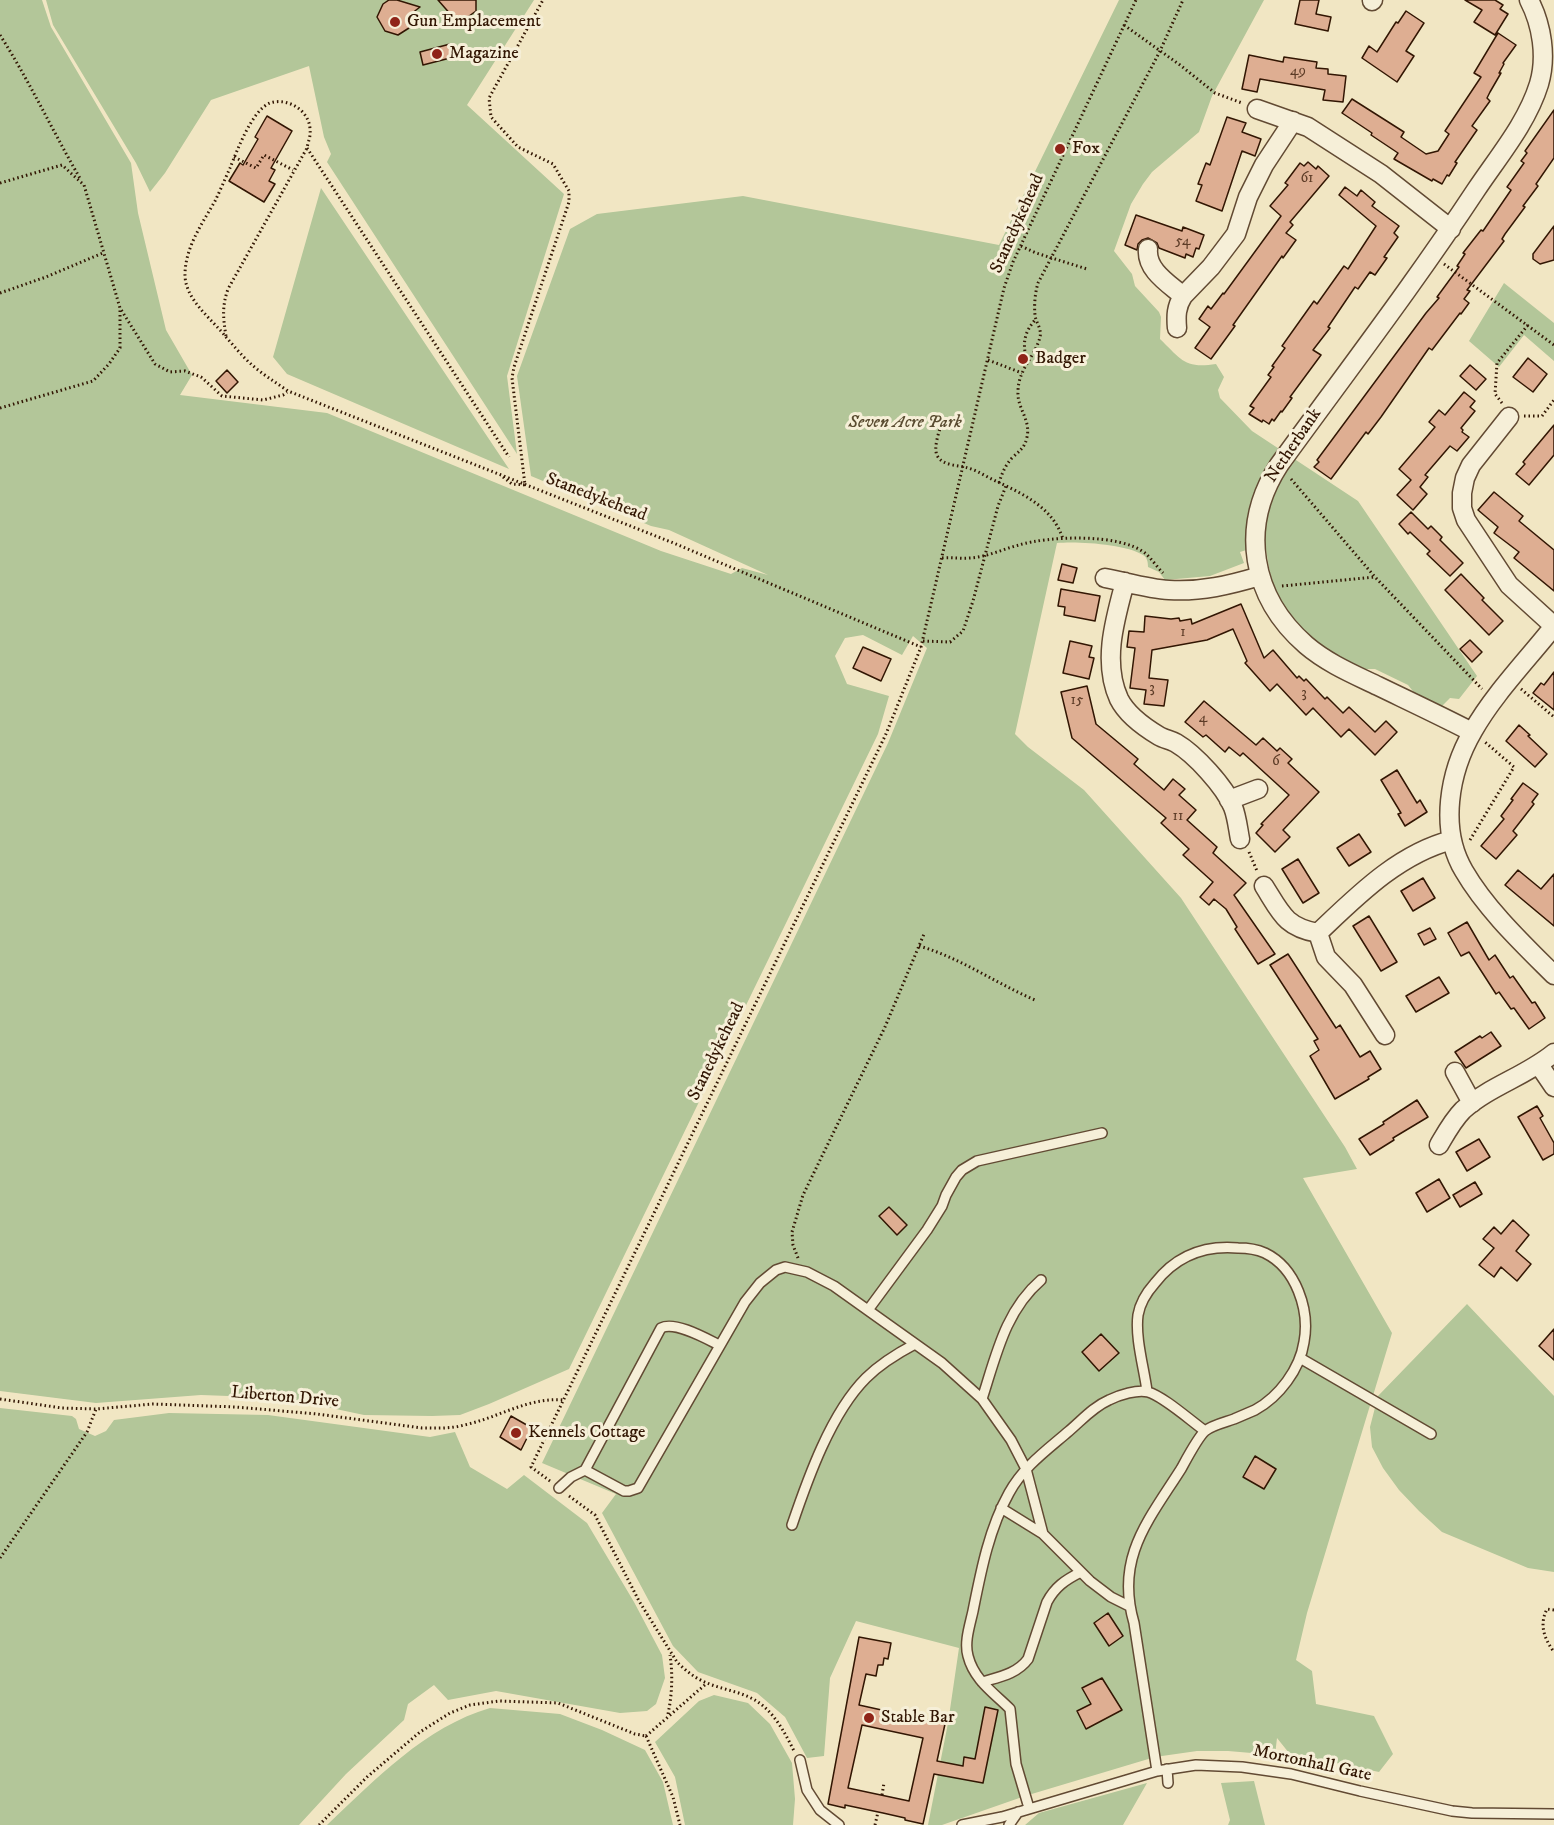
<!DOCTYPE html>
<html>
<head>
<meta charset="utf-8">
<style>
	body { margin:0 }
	canvas { display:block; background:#f1e6c3 }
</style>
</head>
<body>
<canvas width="1554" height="1825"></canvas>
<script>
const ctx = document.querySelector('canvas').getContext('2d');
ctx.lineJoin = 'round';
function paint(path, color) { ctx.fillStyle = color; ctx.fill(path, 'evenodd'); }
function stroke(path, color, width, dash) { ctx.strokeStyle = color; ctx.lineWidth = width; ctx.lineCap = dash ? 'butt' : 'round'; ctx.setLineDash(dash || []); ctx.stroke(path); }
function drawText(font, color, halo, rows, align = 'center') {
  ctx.font = font + ' "IM FELL DW Pica",serif'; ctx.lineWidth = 6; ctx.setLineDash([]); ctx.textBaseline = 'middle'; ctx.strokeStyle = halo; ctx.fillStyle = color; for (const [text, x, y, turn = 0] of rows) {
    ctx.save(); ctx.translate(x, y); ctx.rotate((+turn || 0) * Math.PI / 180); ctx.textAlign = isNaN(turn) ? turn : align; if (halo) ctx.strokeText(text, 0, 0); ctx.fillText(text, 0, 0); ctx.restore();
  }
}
const green = new Path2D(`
	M0,0H42L51,27L131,163L138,213L166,330L192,375L180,395L327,413L661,551L731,574L742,568L768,575L669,530L651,526L531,476L517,376L570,229L597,214L743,196L999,245L1119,0H1264L1212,96L1199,132L1152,172L1143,184L1131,204L1114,251L1132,274L1135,286L1159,312L1161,317L1160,339C1181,359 1184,369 1216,364L1224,377L1218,390L1220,398L1252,431L1358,501L1477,676L1459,699L1450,698L1441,707L1416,695L1408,685L1375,669H1359C1348,660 1335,655 1323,647C1307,636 1285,612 1277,595C1270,580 1268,560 1265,544L1240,552L1244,563L1210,576L1165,580L1159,572L1148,567C1148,562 1147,557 1143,555C1126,544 1077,541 1057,543L1015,734L1028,747L1084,790L1181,898L1345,1147L1357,1169L1303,1178L1392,1333L1307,1613L1296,1660L1312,1671L1316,1704L1374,1716L1393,1754L1379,1772L1289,1753L1277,1738L1275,1755L1228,1751H1197L1155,1757L1025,1796L942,1825H928L948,1723L959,1648L856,1621L830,1678L824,1756L807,1758L785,1717L757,1693L698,1672L673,1646L602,1513L616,1494L542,1463L888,743L927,648L913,636L902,655L863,635L845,638L835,656L847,684L889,696L878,734L569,1369L489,1404L460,1415L432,1416L364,1415L284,1398L201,1395L96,1403L0,1391Z
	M46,0H534L467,105L564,194L507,376L517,454L327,162L331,154L324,137L309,66L211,100L165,173L150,192L136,163L53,25Z
	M321,188L509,469L287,374L273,357Z
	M1504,283L1554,323V361L1524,335L1499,367L1469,341Z
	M1467,1304L1554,1396V1572L1528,1568L1442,1532L1419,1511L1399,1490L1383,1468L1372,1447L1370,1427L1378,1396Z
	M0,1408L72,1416L76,1419L79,1429L95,1436L106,1431L114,1420L169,1413L268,1415L430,1437L455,1432L470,1467L507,1489L524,1475L587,1523L634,1602L662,1655L665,1678L656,1704L647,1711L620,1713L496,1691L448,1700L434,1685L408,1704L404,1720L346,1774L299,1825H0Z
	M714,1695L748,1703L770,1724L792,1763L795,1799L793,1825H685L675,1777L655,1742L699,1701Z
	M490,1708L560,1714L602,1730L645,1750L663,1782L673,1825H327C376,1779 425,1727 490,1708Z
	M1254,1781L1265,1825H1228L1230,1820L1221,1783Z
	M1147,1783L1123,1825H1025L1039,1813Z`);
const building = new Path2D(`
	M389,0H397L420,7L411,14L409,28L398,35L385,31L377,17L383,4Z
	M438,0H476V11L465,19L452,16Z
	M1300,0H1319L1316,14L1331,17L1328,31L1295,24Z
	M1465,0H1495L1503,5L1500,9L1508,14L1495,35L1474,22L1482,10Z
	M1406,11L1424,23L1406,51L1414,56L1397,82L1362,58L1369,46L1377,52L1396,22L1398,23Z
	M1498,33L1516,45L1503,63L1504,64L1499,73H1501L1490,92L1487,98L1490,101L1472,126L1477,130L1455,162L1457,163L1449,176L1447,175L1442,184L1433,179L1432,181L1394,159L1398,153L1371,135L1372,133L1342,113L1352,99L1404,132L1401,137L1426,154L1438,151L1449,134L1445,131L1481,77L1474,73Z
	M450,44L454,57L423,65L420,52Z
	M1249,55L1283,62L1284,57L1317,62L1316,68L1328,69V74L1346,76L1343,102L1323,100L1325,90L1260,79L1257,92L1242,89Z
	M1554,110V158L1536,184L1538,186L1523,206L1525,207L1505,234L1502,239L1504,241L1467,290L1470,291L1464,299L1469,303L1461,314L1460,313L1432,350L1429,348L1381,417L1368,434L1366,432L1331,479L1314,467L1319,462L1317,460L1426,313L1439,298L1437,297L1459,267L1457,266L1465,254L1463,253L1481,230L1483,231L1511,190L1507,187L1524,163L1521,161L1527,153L1525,151Z
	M267,116L292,131L271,168L275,170L269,181L275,184L264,202L229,181L240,163L243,165L258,139L255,137Z
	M1227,117L1246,123L1242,132L1261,139L1255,156L1242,151L1222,211L1196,201L1202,185L1198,184L1206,163L1210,165Z
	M1308,162L1316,169L1318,166L1329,176L1290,222L1293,225L1286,233L1296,240L1283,258L1282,256L1233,325L1235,326L1211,359L1195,348L1210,327L1199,319L1208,306L1211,309L1223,293L1224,294L1281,216L1270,206L1288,185L1285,183L1300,163L1304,166Z
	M1345,187L1357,196L1361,190L1375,202L1372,206L1399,226L1394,233L1398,237L1384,257L1387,258L1375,275L1370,272L1358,289L1355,287L1328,327L1330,328L1313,350L1321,355L1290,397L1292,398L1282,412L1281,411L1274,421L1272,419L1269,424L1263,420L1262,422L1249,414L1254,408L1250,406L1271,377L1268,375L1274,367L1272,366L1285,348L1282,346L1314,301L1317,304L1344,266L1348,269L1376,226L1339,195Z
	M1136,215L1182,231L1183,227L1204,235L1199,249L1196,248L1193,257L1186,254L1185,258L1159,248L1157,243L1148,238L1142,240L1138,244L1137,250L1125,245Z
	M1554,226V260L1540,264L1533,259V254Z
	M1528,358L1547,374L1533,392L1513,377Z
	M1470,365L1486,379L1476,390L1460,376Z
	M227,370L238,382L227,393L216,381Z
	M1464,392L1475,401L1470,407L1475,411L1461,428L1463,430L1462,432L1469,437L1457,451L1450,446L1425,475L1428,477L1420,487L1427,494L1413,510L1397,495L1411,480L1399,469L1435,427L1429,422L1439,410L1445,415Z
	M1554,425V455L1529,485L1516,474L1525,464L1523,462Z
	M1494,492L1523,516L1519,521L1554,550V591L1514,558L1519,552L1494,533L1498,527L1478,510Z
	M1411,512L1428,529L1431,526L1442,537L1440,540L1463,563L1450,576L1427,554L1430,551L1410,532L1408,534L1399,524Z
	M1062,564L1077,568L1073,583L1058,580Z
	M1461,574L1484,598L1482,600L1503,621L1489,635L1445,590Z
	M1061,589L1100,596L1095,621L1064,615L1065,607L1058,606Z
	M1241,604L1264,658L1273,650L1297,678L1299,676L1304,681L1306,679L1325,699L1327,697L1343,713L1349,707L1375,732L1386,721L1397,732L1375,755L1349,729L1341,737L1313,708L1306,715L1277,684L1270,691L1245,663L1247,661L1233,629L1207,640L1152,650L1149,678L1168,680L1164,706L1144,704L1146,690L1130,688L1135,648L1127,647L1129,631L1144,632L1145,616L1171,619L1179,618L1180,621L1191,619L1192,624Z
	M1470,640L1482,652L1472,662L1460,649Z
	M1070,641L1092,646L1089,657L1094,658L1089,679L1063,673Z
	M863,647L891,659L881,681L853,668Z
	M1554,672V710L1533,693L1541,683L1544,685Z
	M1087,686L1096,724L1138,759L1134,764L1164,790L1173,779L1185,789L1179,795L1196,810L1187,820L1217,847L1213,853L1246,883L1234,895L1275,954L1258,964L1235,929L1237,927L1226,909L1214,899L1209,905L1200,897L1213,882L1183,855L1189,849L1161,823L1166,818L1072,738L1061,692Z
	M1204,701L1256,745L1263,738L1277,751L1280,748L1292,759L1288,763L1319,792L1283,830L1290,837L1275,852L1256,833L1263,825L1261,824L1289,795L1243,753L1240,756L1229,747L1225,752L1206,735L1203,737L1185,722Z
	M1519,725L1530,735L1528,736L1547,754L1535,767L1506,741Z
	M1397,770L1417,803L1420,800L1427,812L1405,826L1398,814L1401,813L1381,780Z
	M1523,783L1538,794L1532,802L1534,804L1513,831L1517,835L1496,859L1481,846L1504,819L1501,816L1513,800L1511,799Z
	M1359,834L1371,852L1349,866L1337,848Z
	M1298,859L1319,893L1303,903L1282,869Z
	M1518,870L1541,889L1554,874V926L1505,885Z
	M1423,878L1435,898L1413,911L1401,891Z
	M1369,916L1397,962L1381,971L1353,926Z
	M1467,922L1489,960L1495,955L1510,978L1513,976L1532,1003L1535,1002L1545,1018L1529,1029L1514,1008L1511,1009L1499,992L1496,994L1469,952L1461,956L1448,933Z
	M1430,928L1436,939L1424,945L1418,934Z
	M1288,954L1336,1028L1340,1025L1360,1057L1370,1051L1381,1069L1368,1077L1369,1079L1335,1099L1310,1056L1319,1050L1314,1041L1318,1039L1270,965Z
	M1439,977L1449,993L1416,1012L1406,996Z
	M1491,1032L1501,1046L1466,1068L1455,1052L1480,1036L1482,1038Z
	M1417,1100L1428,1117L1393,1138L1394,1140L1370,1155L1359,1139L1384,1124L1383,1122Z
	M1537,1106L1543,1116L1540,1118L1554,1143V1154L1543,1160L1518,1117Z
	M1479,1139L1490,1157L1467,1171L1456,1152Z
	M1439,1179L1450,1198L1427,1212L1416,1193Z
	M1475,1182L1482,1194L1460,1207L1453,1195Z
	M889,1207L907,1225L897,1235L879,1216Z
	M1513,1220L1529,1235L1516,1251L1531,1264L1517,1281L1501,1267L1494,1277L1479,1265L1494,1248L1483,1239L1494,1227L1501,1234Z
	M1554,1329V1360L1539,1346Z
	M1101,1334L1119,1353L1099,1371L1082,1352Z
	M511,1416L532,1428L521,1450L500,1437Z
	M1255,1456L1276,1469L1264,1489L1243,1477Z
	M1108,1613L1123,1636L1109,1646L1094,1623Z
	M859,1637L891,1643L888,1659L884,1658L883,1665H878L876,1676L866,1674L859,1705L945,1724L937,1761L963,1766L964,1757L975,1759L985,1707L998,1710L983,1783L934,1774L923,1824L905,1820V1818L883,1813L845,1805V1808L828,1804ZM862,1725L923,1738L909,1801L848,1788Z
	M1102,1678L1122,1710L1086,1729L1077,1711L1091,1704L1082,1688Z`);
const path = new Path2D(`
	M1124,25L1180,65L1215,93L1242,103
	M0,35C30,82 53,132 81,180
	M307,148L509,457
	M234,157L256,168L264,155L293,170
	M0,183L62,165L84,185L120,308L155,364L170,372L185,371L201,377L222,396L263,400L283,395L287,392
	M1021,246L1036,253L1087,269
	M1444,264L1554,345
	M0,293L46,277L103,253
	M226,336C223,318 222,306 228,289L307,148C308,142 311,136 310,130C310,111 288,97 270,103C252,110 237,151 230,168C225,179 220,191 215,201C202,224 186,246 185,273C184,299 211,318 226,337C234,346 242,356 251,364C262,374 275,382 288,391L671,542L921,647
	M988,360L1022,373
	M1027,360C1022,344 1024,332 1036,319
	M1502,403L1495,394L1497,363L1528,325
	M0,408L93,381L109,364L120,348V309
	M1524,416H1542L1554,400
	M942,421C940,430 932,449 938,457C944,466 959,465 968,468C979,471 988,478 998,482C1025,495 1053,508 1063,539
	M503,477L512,484L525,485L512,378L514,367L569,202V191L553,164L518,147L491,117L489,98L543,0
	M1291,479L1375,577L1482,689
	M999,483C1002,473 1005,466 1012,458C1019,451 1025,448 1027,437C1031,420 1017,408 1018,392C1018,369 1035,357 1040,337C1042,329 1036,323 1035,315C1034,305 1035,293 1038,283L1160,51L1183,0
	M942,558C952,557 961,559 970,558C987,557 1003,549 1019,545C1049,536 1119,533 1145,553C1151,558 1157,567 1163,573
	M1282,586L1375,577
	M923,641L950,642L963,631L973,601L998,506L1006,486
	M1521,689L1554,717
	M1470,840L1514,767L1485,742
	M1249,852L1257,871
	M919,946C961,958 995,983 1035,1000
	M798,1258L793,1245L792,1232L803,1195L885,1027L924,934
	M0,1399L62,1408L96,1409L153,1404L236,1407L317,1414L422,1428C436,1428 450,1429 464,1425C498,1418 528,1397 563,1400
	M550,1481L531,1467L886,734L921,647L1004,288L1013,262L1136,0
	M569,1496L595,1515L639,1601L677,1662C685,1670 696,1679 707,1683C721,1689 737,1691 751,1698C772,1708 784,1731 794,1751
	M0,1558L87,1432L96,1409
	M1554,1610L1547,1609C1539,1625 1544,1638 1554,1652
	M668,1714C672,1695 673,1675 670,1655
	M646,1736L673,1797L680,1825
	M646,1736L707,1683
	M882,1795L884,1783
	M319,1825L367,1777L420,1732L450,1713L470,1705L499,1701L558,1703L635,1734L646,1736
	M875,1825L878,1812`);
const lane = new Path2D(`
	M868,1310L927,1230L942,1206L946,1195L956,1177L962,1170L977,1161L1102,1133
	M719,1345C705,1338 675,1321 661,1328L585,1470L624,1491H629L638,1488L745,1302L760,1283L776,1270L785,1267L807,1272L834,1286L942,1363L982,1399L1011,1440L1026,1469L1043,1534
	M1300,1358L1431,1434
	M1147,1391C1144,1368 1135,1338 1138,1315C1140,1303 1147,1292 1155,1283C1176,1256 1204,1245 1238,1248C1247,1248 1256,1249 1265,1253C1296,1268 1310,1310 1304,1342C1300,1369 1279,1397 1255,1410C1248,1413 1241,1416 1234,1419C1226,1422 1212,1425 1205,1431C1198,1437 1186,1460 1181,1469C1148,1521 1115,1558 1134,1623L1157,1771
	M982,1399C996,1356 1005,1311 1041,1280
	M559,1488L571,1477L585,1470
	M1001,1508L1043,1534L1090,1581L1111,1597L1129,1606
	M792,1525C808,1478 831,1413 866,1378C880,1364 898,1353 915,1344
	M982,1682C999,1677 1017,1674 1028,1659L1047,1602C1055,1587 1065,1580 1081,1572
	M800,1760L807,1790L820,1810L839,1825
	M1167,1769L1168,1783
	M1029,1808L1016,1764L1010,1709C994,1693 974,1680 968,1656C964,1642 970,1625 973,1611C981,1571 989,1529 1009,1493C1023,1467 1047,1450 1069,1431C1082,1420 1093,1407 1109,1400C1119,1395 1138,1389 1148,1392C1163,1396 1191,1421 1205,1431
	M962,1825L1002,1817L1157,1771L1196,1765L1242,1767L1291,1774L1360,1791L1452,1811L1472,1813L1554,1814
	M1009,1825L1018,1812`);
const street = new Path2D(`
	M1372,1L1373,0
	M1257,109L1308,127L1381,174L1451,229
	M1148,249C1146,270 1168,283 1183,296L1211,267L1236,234L1248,197L1264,165L1293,121
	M1177,328C1176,316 1176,307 1183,296
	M1509,417L1471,465L1465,478L1462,493V508L1466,520L1509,585L1554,626
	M1105,578C1126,582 1148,589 1169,590C1201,592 1230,585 1260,576
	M1125,582C1115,619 1102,662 1119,699C1127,715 1144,727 1159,736C1164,739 1171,740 1176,743C1195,754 1225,787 1233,807C1237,817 1238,829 1240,839
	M1554,626C1528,659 1493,695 1473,731C1449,772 1439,829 1464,871C1486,909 1523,944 1554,975
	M1472,732C1441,716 1409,701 1378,686C1353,674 1327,663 1306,645C1251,597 1239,527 1279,465C1345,374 1414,284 1476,190C1498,157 1527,123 1539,84C1547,57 1542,25 1529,0
	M1229,800L1258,789
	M1264,886C1281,913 1285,927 1318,933L1326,957L1353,985L1385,1035
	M1318,933C1357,896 1398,854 1452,840
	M1539,1065L1554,1087
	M1455,1072L1472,1103
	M1439,1145C1446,1133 1453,1120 1463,1110C1490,1086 1526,1076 1554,1053`);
const markers = [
	[395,22,6,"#8f2418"],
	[437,54,6,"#8f2418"],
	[1060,149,6,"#8f2418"],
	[1023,359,6,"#8f2418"],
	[516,1433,6,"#8f2418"],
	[869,1718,6,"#8f2418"]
];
const numberNames = [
	["49",1298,72],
	["61",1307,179],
	["54",1183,242],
	["1",1183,633],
	["3",1152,689],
	["3",1304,694],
	["15",1077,701],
	["4",1203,719],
	["6",1276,762],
	["11",1178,817]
];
const poiNames = [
	["Gun Emplacement",407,22],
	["Magazine",449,54],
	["Fox",1072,149],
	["Badger",1035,359],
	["Kennels Cottage",528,1433],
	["Stable Bar",881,1718]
];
const streetNames = [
	["Stanedykehead",1018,224,-66],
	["Netherbank",1294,446,-56],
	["Stanedykehead",596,498,21],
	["Stanedykehead",717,1052,-64],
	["Liberton Drive",285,1398,5],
	["Mortonhall Gate",1312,1764,12]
];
const parkNames = [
	["Seven Acre Park",905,423]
];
paint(green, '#b3c699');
paint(building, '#deae92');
stroke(building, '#321603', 1.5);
stroke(lane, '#624a33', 12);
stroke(street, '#624a33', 21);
stroke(path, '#321603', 3, [1.5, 3]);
stroke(lane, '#f6efd8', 9);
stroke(street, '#f6efd8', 18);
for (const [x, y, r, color] of markers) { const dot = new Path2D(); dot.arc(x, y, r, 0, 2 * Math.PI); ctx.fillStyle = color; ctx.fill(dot); stroke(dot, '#f6efd8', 2); }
drawText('15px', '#5d3c27', null, numberNames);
drawText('18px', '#321603', '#f6efd8', poiNames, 'left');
drawText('18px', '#321603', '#f6efd8', streetNames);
drawText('italic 18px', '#594b30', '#f6efd8', parkNames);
</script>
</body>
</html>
